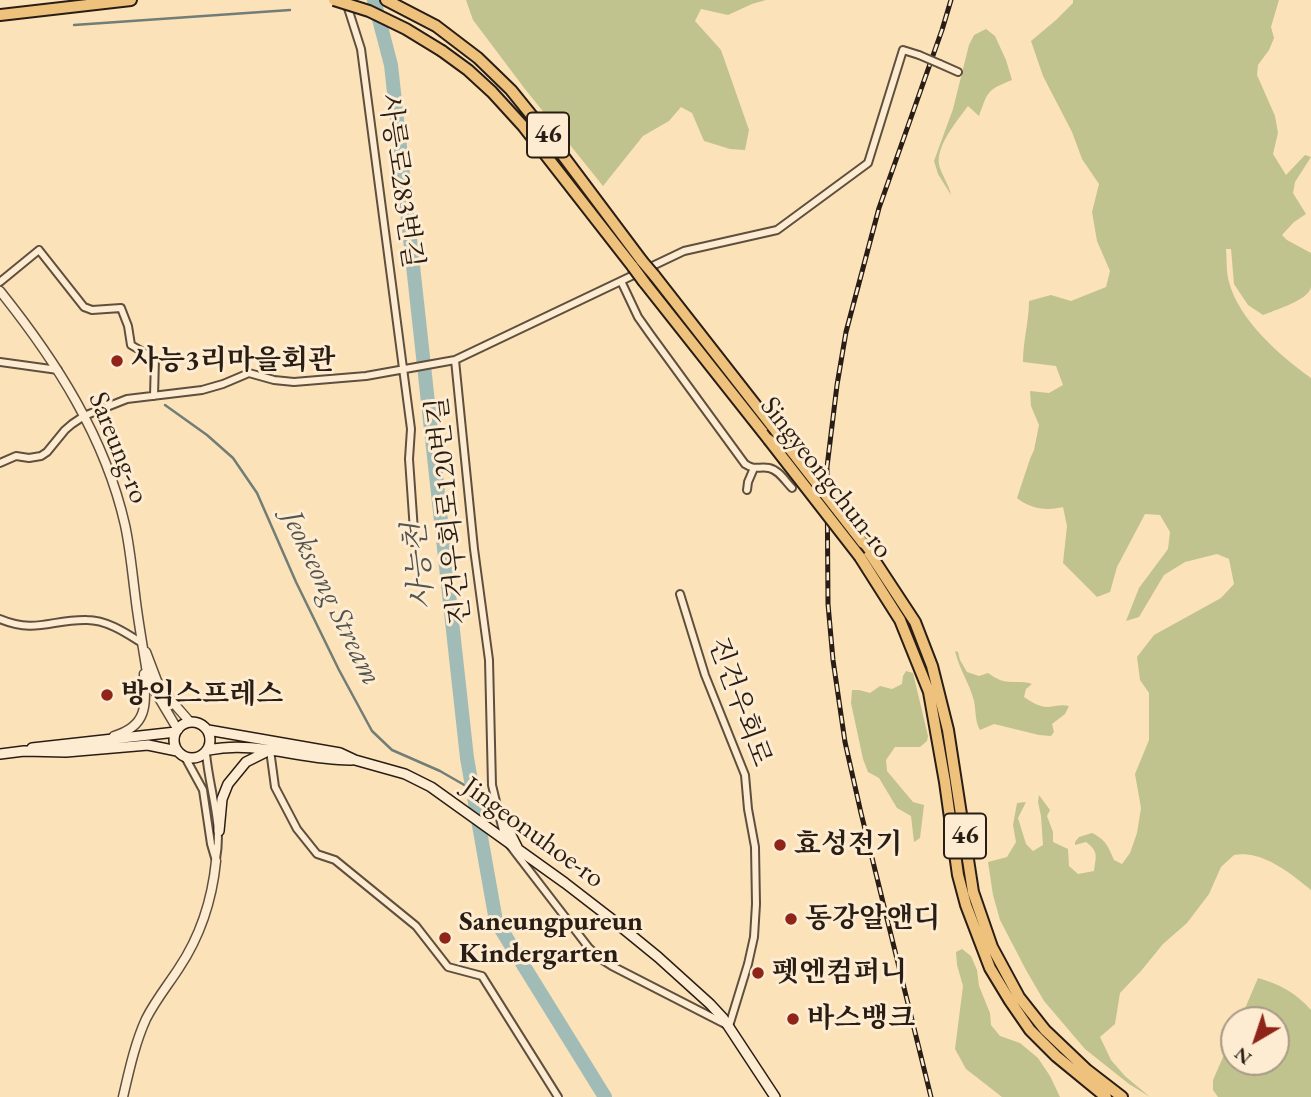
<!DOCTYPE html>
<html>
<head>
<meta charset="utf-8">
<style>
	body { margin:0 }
	#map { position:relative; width:1311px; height:1097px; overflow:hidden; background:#fce2b8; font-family:"EB Garamond",serif }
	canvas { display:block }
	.north { position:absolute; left:1220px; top:1006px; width:70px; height:70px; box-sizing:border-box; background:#fdecd1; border:2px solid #a89a86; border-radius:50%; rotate:219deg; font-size:19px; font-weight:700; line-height:28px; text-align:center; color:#291e15 }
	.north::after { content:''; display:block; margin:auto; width:24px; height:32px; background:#8f2418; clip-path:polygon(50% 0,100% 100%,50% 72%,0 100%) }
</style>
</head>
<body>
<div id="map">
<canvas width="1311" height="1097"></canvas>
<div class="north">N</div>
</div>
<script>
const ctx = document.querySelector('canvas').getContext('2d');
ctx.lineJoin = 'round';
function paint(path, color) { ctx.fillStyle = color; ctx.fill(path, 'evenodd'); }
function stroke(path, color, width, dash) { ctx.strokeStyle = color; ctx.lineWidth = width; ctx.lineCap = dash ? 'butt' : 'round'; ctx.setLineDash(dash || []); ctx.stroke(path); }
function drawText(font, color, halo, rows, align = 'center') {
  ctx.font = font + ' "EB Garamond","Noto Serif KR",serif'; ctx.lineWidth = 6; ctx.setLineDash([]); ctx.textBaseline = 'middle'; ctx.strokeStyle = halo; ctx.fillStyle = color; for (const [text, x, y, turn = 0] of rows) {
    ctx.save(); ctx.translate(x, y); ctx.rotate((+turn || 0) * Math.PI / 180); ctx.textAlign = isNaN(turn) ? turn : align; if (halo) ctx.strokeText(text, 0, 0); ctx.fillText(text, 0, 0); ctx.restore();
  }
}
const green = new Path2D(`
	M466,0H766L752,4L728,15L701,9L695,21L721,50L749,130L745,150L730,149L704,141L692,113L681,107L669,121L643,136L603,186L525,89L473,20Z
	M1073,0H1279L1271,27L1274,38L1269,50L1258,65L1257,75L1275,116L1278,133L1273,154L1286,175L1305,155L1311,157L1295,182L1293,193L1306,214L1294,222L1282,235L1287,240L1311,253C1311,264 1311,277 1311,287C1309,300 1275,310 1263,315L1248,305L1234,284L1231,249H1226C1227,259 1226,272 1229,282C1239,320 1280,356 1311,378V890C1294,876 1273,859 1251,855C1246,854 1239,854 1234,855L1221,867L1209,894L1187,923L1163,944L1141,971L1120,993L1115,1024L1100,1037L1111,1060L1125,1076L1150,1097L1129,1084L1085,1049L1044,1001L1026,970L1000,920L993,895L988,862L1007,857L1016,842L1013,825L1017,803L1026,802L1018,818L1026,844L1033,851L1043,845L1041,816L1038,802L1039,795L1050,810L1047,816L1053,832V842L1068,849L1069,866L1078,874L1094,871C1096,856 1099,852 1086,842L1075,845V842L1079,837L1092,833C1106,840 1108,846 1114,860L1122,864L1130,853L1137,833L1141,808L1135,774L1149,740V693L1140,680L1137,657L1154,635L1221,598L1234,584L1229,559L1217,554L1185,562L1164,575L1139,617L1126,621L1139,588L1168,549L1170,532L1160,515L1145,514L1117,567L1110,592L1097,597L1063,563L1067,526L1063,507C1046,511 1031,509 1017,498L1030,459L1034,450L1039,425L1031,406L1030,391L1049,393L1063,385L1056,366L1023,362C1023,341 1029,321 1029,301L1051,295L1071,301L1106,287L1110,271L1097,241L1092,212L1099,184L1082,159L1072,132L1043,76L1031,41L1056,20L1073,3Z
	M986,29L995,36L1006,60L1012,80C987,90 988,91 979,116L968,106C957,121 933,149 940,168C943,177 949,185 951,195L938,174L934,161L953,109L969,45L974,35Z
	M955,651L958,652L960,660L967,672L979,676L988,673C992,676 996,678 1000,680C1011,684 1022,680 1032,684L1026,689L1024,697C1031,702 1038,706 1046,707C1054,707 1061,704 1069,706L1065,714L1052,724L1054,732L1051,736L1039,735L994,724L980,730C975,722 976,711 974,701C970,684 959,669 955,651Z
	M906,671L913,673L928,736L927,741L920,747H895L886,760L887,771L913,802L924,805L920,838L914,842L911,816L897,808L879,778L868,772L863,759L851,703L852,690H859L870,693L880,686L892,689L902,684L903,676Z
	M962,949L971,956L977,970L979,986L990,1013L991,1025L1000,1036L1020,1043L1038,1058L1050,1076L1060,1097H1002L966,1069L955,1049L963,986L957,965L956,952Z
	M1258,978C1280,984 1296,993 1311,1010V1097H1218L1213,1090V1080L1234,1032V1062H1276V1020H1240Z`);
const stream = new Path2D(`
	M74,25L290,10
	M165,405L207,435L233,458L257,493L296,582L339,670L372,731L392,750L440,771L473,790`);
const river = new Path2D(`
	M374,0L391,65L467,758L496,921L605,1097`);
const minor = new Path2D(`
	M347,5L361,49L411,429L409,459L414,531L412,542
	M940,64L958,72
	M621,281L638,317L650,334L745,464C756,471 758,466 769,468C779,470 785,481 792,488
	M0,282L39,250L84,307L92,310L121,308L128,326L131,345L155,359L154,396
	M455,360L474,549L489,660L492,785L505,839L589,948L601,959L612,966L729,1026L748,964L754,937L756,904L755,847L748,809L745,775L705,675L680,594
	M0,362L58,370
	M0,463L16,456L29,458L41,456L47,452L65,430L72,424L84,416L127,399L202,390L223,384L249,373L274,380L294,382L366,376L455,360L684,251L777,230L868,163L903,50L919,55
	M747,490L748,482L754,468
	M0,619C36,634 52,619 87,620C107,620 126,633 142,643
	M270,750L275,787L297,829L317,854L335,860L416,926L448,967L482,976L558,1097
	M206,753C209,789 223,823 216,859
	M185,757L203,790L211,844L216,861`);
const tertiary = new Path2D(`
	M0,291C56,361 105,437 125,525C130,548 132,571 135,594C138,621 143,647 147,673L153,688L178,730
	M146,652L157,681L169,698L190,722
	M114,736C148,726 146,705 144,674
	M123,1097C129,1071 135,1043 146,1019C155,1001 168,985 179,968C201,935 212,901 216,861`);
const secondary = new Path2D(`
	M174 740a18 18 0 1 1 36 0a18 18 0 1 1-36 0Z
	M208,730L340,753L355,760L405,774L431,787L565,883L609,917L658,957L710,1004L723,1018L775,1097
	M32,748L176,732
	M209,750C257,740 304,761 352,760
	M0,754L24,751L66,752L148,745L177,751
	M499,811L517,847
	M219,831L222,799L228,784L246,762L270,750`);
const trunk = new Path2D(`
	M386,0L436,26L478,58L511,90L549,137L642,261
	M0,15L131,0
	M442,51L468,70L492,92L523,126L633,267
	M654,275L772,426
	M644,282L769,440
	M863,543L915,622L932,666L948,730L973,892L992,947L1019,997L1045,1030L1087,1070L1122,1097
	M860,557L900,620L929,692L945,782L958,875L966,905L990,968L1010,1001L1030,1030L1056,1056L1106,1097`);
const rail = new Path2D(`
	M931,1097L861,813L845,742L833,660L828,604L827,467L837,385L846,332L879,208L942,30L951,0`);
const minorBridge = new Path2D(`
	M919,55L940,64`);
const trunkBridge = new Path2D(`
	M334,0L369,11L406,29L442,51
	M642,261L654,275
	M633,267L644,282
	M772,426L863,543
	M769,440L860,557`);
const markers = [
	[117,361,7,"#8f2418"],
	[107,695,7,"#8f2418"],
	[780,845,7,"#8f2418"],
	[791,919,7,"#8f2418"],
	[445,938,7,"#8f2418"],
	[758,973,7,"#8f2418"],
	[793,1019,7,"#8f2418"]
];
const shields = [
	[548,135,42],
	[965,836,42]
];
const shieldNames = [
	["46",548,135],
	["46",965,836]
];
const streetNames = [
	["사릉로283번길",400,181,82],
	["Sareung-ro",118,448,68],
	["Singyeongchun-ro",826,478,52],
	["진건우회로120번길",450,511,-96],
	["진건우회로",739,702,70],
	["Jingeonuhoe-ro",533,833,36]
];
const poiNames = [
	["사능3리마을회관",131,361],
	["방익스프레스",121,695],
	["효성전기",794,845],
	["동강알앤디",805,919],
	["Saneungpureun",459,922],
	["Kindergarten",459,954],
	["펫엔컴퍼니",772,973],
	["바스뱅크",807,1019]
];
const waterNames = [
	["사능천",420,566,-96],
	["Jeokseong Stream",331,598,64]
];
paint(green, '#c0c38e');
stroke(stream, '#717d76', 2.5);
stroke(river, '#a1bcb7', 14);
stroke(minor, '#5e4f3e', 10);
stroke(tertiary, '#5e4f3e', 11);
stroke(secondary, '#291e15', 12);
stroke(trunk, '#291e15', 14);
stroke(minor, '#fdecd1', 6);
stroke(tertiary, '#fdecd1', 8);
stroke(secondary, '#fdecd1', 9);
stroke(trunk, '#eec17c', 10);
stroke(rail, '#291e15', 5);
stroke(rail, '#fdecd1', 2.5, [8]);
stroke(minorBridge, '#5e4f3e', 10, []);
stroke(trunkBridge, '#291e15', 14, []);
stroke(minorBridge, '#fdecd1', 6);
stroke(trunkBridge, '#eec17c', 10);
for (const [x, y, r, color] of markers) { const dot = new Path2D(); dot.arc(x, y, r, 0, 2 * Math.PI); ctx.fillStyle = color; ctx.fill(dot); stroke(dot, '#fdecd1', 2.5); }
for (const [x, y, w] of shields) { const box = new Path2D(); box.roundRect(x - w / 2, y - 22.5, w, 45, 5); ctx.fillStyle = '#fdecd1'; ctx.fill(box); stroke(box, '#291e15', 2); }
drawText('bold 26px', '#291e15', null, shieldNames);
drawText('28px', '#291e15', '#fdecd1', streetNames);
drawText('bold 28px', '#291e15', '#fdecd1', poiNames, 'left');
drawText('italic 30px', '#53554e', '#fdecd1', waterNames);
</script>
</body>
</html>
